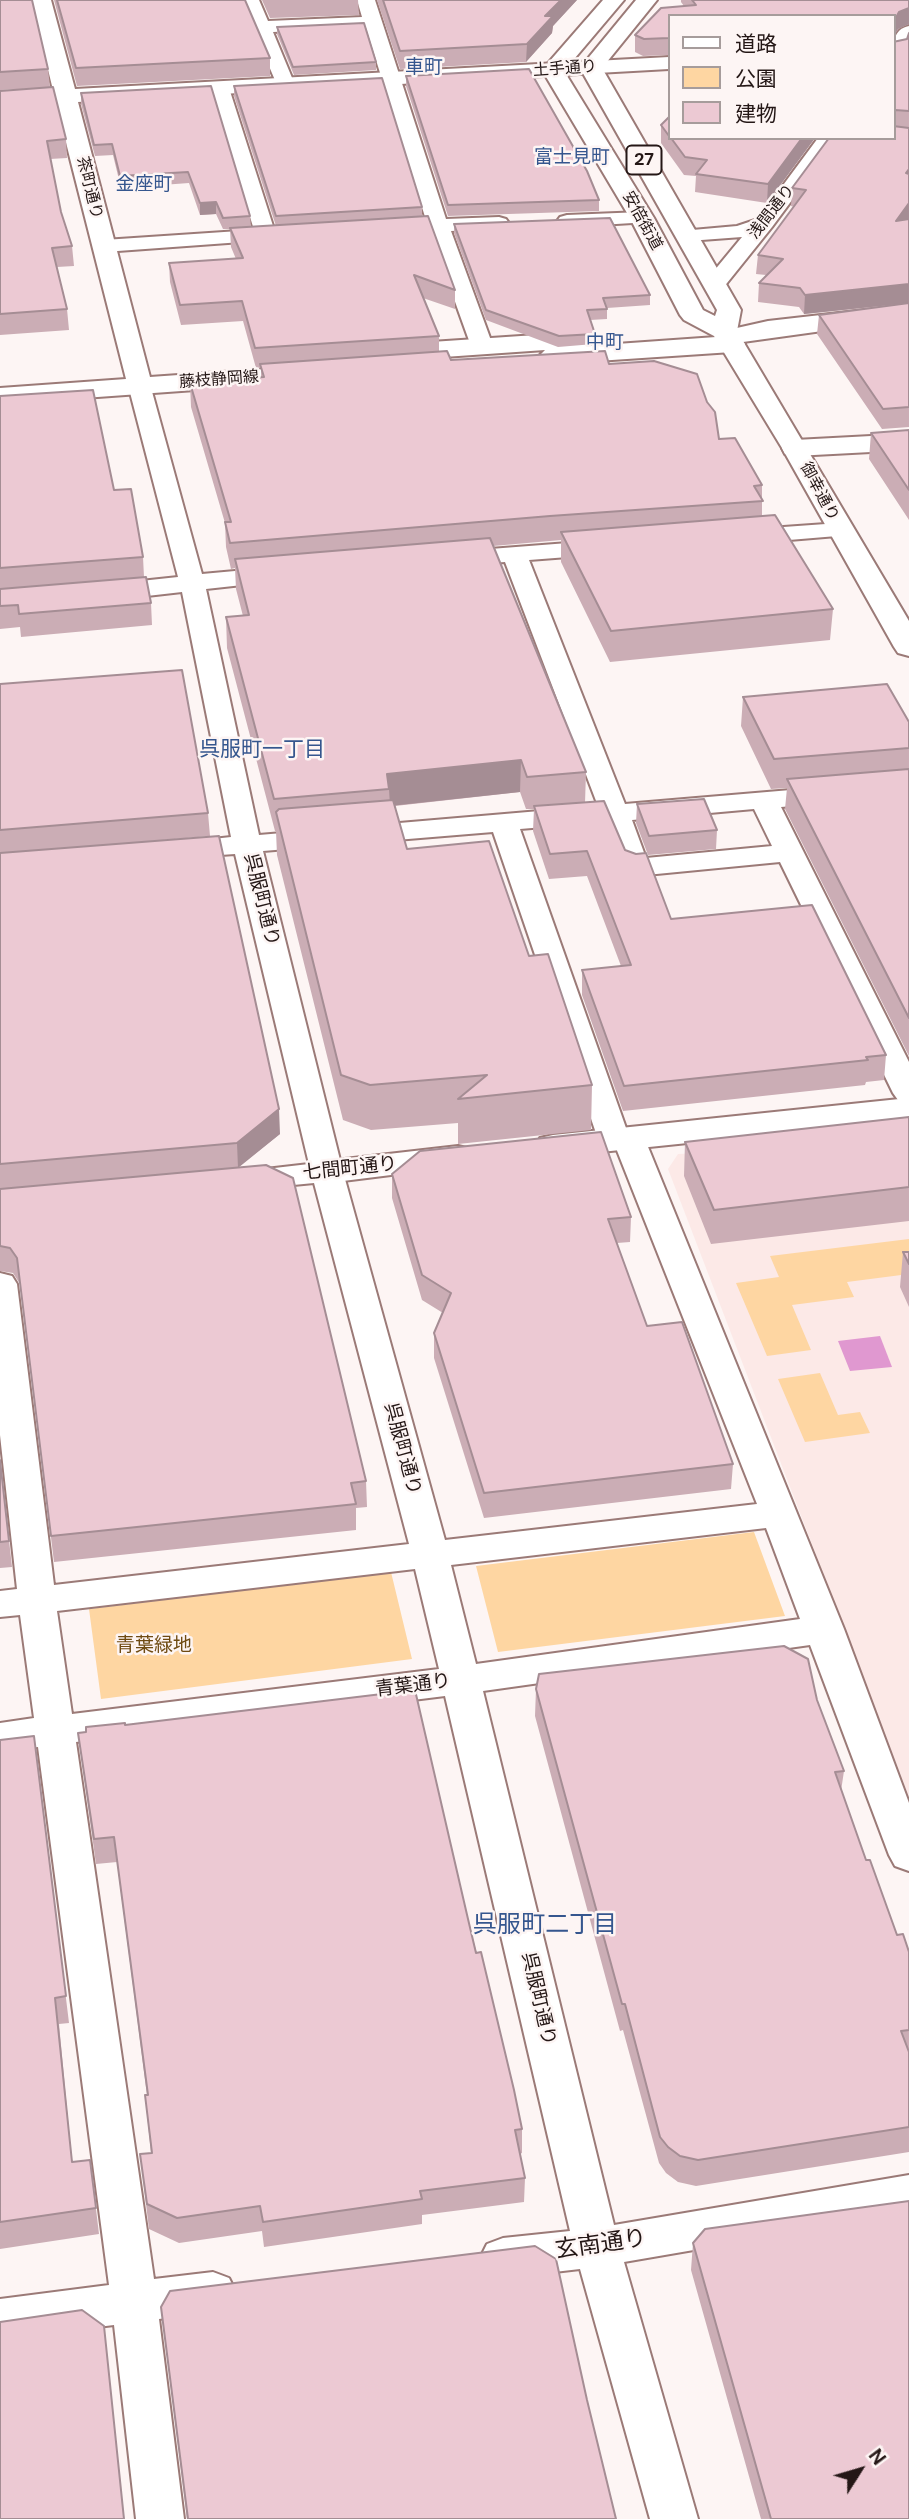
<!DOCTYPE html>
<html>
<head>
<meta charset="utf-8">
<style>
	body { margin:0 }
	#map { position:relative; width:909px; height:2519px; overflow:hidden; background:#fdf5f4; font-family:"DM Sans","Noto Sans JP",sans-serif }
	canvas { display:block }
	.legend { position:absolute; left:668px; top:14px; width:228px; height:126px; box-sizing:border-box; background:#fdf5f4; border:2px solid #a69c9b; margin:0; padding:9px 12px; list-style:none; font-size:21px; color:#241716 }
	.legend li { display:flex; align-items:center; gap:14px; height:35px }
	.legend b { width:35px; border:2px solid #a69c9b }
	.north { position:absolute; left:825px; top:2435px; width:70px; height:70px; -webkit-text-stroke:5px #fdf5f4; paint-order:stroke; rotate:53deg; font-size:19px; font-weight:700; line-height:28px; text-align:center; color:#241716 }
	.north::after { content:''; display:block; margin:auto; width:24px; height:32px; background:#241716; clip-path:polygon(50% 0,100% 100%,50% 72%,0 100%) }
</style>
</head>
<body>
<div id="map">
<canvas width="909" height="2519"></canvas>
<ul class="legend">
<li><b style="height:9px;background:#fff"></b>道路</li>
<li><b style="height:19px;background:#fed6a2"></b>公園</li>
<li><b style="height:19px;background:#ecc9d3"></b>建物</li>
</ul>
<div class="north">N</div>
</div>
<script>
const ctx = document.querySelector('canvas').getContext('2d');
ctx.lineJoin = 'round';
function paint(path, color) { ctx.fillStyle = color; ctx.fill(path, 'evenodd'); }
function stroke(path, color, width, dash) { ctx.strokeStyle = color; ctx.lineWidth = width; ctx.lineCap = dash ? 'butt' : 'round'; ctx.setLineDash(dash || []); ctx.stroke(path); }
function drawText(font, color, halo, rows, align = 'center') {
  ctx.font = font + ' "DM Sans","Noto Sans JP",sans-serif'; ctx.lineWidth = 5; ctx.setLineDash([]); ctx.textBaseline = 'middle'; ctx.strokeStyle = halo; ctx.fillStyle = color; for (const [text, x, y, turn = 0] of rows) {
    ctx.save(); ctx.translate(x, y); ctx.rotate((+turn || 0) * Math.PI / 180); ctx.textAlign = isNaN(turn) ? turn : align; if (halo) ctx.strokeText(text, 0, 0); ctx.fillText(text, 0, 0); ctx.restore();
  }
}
const built = new Path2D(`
	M909,1144V1797L668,1169L678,1154Z`);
const green = new Path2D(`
	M909,1239V1274L847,1282L854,1297L792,1305L811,1350L767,1356L736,1283L779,1277L770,1256Z
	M820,1373L838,1415L860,1412L870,1433L805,1442L778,1379Z
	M754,1532L785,1616L498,1652L476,1566Z
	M391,1572L412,1659L101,1699L89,1609Z`);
const water = new Path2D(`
	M880,1336L892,1367L850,1371L838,1341Z`);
const street = new Path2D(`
	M241,0H259L268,21L362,17L357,0H375L446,219L499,217L506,219L509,223L506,227L499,229L451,231L493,346L490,351H474L471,346L430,232L385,234L378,232L375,228L378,224L426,220L366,28L273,32L295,85L286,91L277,85Z
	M909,26C909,39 909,54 893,57C893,44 893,29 909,26Z
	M220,82L229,88L274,229L283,231L286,235L283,239L104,252L97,250L94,246L97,242L104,240L254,230L211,88Z
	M818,138H838L772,227L723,288H707L704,283L742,237L688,241L681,239L678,235L681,231L737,226L758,219Z
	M642,212L649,214L652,218L649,222L567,227L560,225L557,221L560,217L567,215Z
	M137,370L145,372L148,377L202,574L279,567L288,569L291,574L288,579L279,581L206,589L259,835L598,806L505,562L451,566L442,564L439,559L442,554L451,552L607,540L616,542L619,547L616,552L607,554L529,560L625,804L909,780V796L781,807L909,1062V1102L898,1100L893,1093L780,862L636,876L626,873L622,867L605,822L520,829L626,1128L639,1130L644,1137L844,1629L909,1803V1871L895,1866L889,1855L810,1645L483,1691L614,2225L909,2175V2213L624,2262L698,2519H650L580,2269L503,2278L487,2272L480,2258L487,2244L503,2238L570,2231L445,1696L76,1742L154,2279L213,2272L229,2278L236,2292L229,2306L213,2312L159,2319L184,2519H136L114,2325L0,2339V2299L109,2285L38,1747L0,1751V1723L34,1718L20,1615L0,1617V1591L17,1589L0,1435V1273L12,1276L17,1284L54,1585L409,1544L314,1183L242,1190L231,1187L226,1180L231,1173L309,1164L235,854L177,858L167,856L163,850L167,844L231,837L182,592L103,601L94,598L90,593L94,588L103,585L178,577L126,377L129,372ZM754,809L772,846L646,858L632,820ZM493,832L598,1139L603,1146L616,1148L757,1504L445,1540L343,1172L263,851ZM766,1528L800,1619L476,1664L451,1565ZM415,1569L439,1669L72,1714L57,1611Z
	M840,523L849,525L852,530L849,535L741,544L732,542L729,537L732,532L741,530Z`);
const secondary = new Path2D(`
	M31,0H51L75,89L669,57V69L78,102L150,377L307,366L316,369L320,374L316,379L307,382L0,404V388L126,379L56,103L0,107V93L53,90Z
	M909,305V319L743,342L745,344L741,349L732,352L552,364L543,361L539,356L545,350L386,361L377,358L373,353L377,348L386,345L581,332L590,335L594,340L588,346L716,337L719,332L768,321Z
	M909,434V450L795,456L785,454L782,448L785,442L795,440Z
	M909,1098V1120L553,1157L540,1154L535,1146L540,1138L553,1135Z
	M458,1146L471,1149L477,1157L471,1165L327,1183L314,1180L308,1172L314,1164L327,1161Z`);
const primary = new Path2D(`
	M603,0H624L564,71L654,218L703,310L715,316L717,310L580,68L636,0H657L602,68L741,310L737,331L909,621V656L898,653L894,647L782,448L714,336L684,320L680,315L630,218L542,70Z`);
const wall = new Path2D(`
	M0,0L48,69L50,87L66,139L67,158L50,159L61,212L72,246L74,266L57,267L67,309L69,330L0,335V91L44,88L0,90Z
	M54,0H245L270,58V76L77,86Z
	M262,0H358L359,15L270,18Z
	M377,0H577L553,26L552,33L526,62L400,69Z
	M681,0H909V24L898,29L893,38L669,16V55L643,56L635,52V35L684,6L681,2Z
	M277,27L376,62V70L294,75L277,34Z
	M909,33V427L882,429L817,334L819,315L893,305L804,314L799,307L758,302L759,283L766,275L756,274L758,255L794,207L791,206L792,188L893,138V42L907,39Z
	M406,76L599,200V211L448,216L406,86Z
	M234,86L422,207V217L455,290V309L423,298L439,336V352L451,360L609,364L719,439L762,485V516L833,609L830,640L610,662L561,562V540L493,546L586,772L585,803L625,850L671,919L886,1055L884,1080L866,1082L865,1085L623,1111L582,995V970L621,966L587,876L549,879L533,831L534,809H526L520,792L395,806L407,849L529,956L592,1085L591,1130L458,1144V1123L371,1130L343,1120L277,855L276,831H275L227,648L226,617L243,616L236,589L235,568L231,569L226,547L225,523L191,407L190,383L261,377V368H256L243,321L181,325L170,282L169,263L236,259L231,247L230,229H223L216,214L200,215L189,183L121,188L113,155L95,156L81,104V93L250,216L251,227L276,226L234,96Z
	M669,117V138H815L767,203L695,192L696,176L684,175L661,143V125Z
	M454,224L650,295V305L607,308V319L590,320L595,334L594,344L558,347L486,320L454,233Z
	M0,396L114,490L143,557L144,577L151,603L152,625L21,637L20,627L0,629Z
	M909,430V520L869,459L871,433Z
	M0,684L208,813L210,836L92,846L280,1134L238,1167L366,1481L367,1507L356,1508V1530L54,1562L20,1284L13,1273L0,1271Z
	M743,697L909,722V1056L785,809L787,788L771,789L741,726Z
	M637,804L717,830L716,849L648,855L636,823Z
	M909,1117V1221L711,1244L684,1176L685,1142Z
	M392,1174L631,1217L630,1242L617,1243L647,1326L733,1464L731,1489L484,1518L434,1358V1333L443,1313L422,1300L392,1198Z
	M903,1252H909V1307L900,1287Z
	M0,1459L12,1567L0,1568Z
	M536,1689L817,1700L844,1771L841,1791L866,1860L897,1935L909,1952V2152L696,2186L678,2182L666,2173L659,2163L623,2030L620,2031L535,1716Z
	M125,1725L468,1919L522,2129V2153L520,2154L525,2178L524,2202L422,2215V2224L264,2247L262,2231L179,2243L149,2229L140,2154L151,2153L145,2095H147L117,1862L96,1864L78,1733Z
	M34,1736L69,2023L59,2024L72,2162L90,2160L99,2234L0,2249V1740Z
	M693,2243L909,2519H761L691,2270Z
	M161,2307L587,2400L616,2519H187Z`);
const shadedWall = new Path2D(`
	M561,0H577L553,26L552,33L526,62L527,44L545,16Z
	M909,8V24L898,29L893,38V23L899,12Z
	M802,138H815L767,203L768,184Z
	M909,169V219L896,221L906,173Z
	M216,202V214L200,215V203Z
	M909,284V303L804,314L805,295Z
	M521,760L520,792L390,806L389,789L387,774Z
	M279,1109L280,1134L238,1168L237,1143Z`);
const building = new Path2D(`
	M0,0H32L48,69L0,72Z
	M57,0H245L270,58L76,68Z
	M383,0H561L545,16H553L527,44L400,51Z
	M692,0H909V8L899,12L893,23V16H669V38L644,39L635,35L661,8L696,5Z
	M364,23L376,62L293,67L277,27Z
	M909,33V111L895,110L893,114V42L907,39Z
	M529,69L587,171L599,200L448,205L406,76Z
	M382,78L422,207L276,216L234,86Z
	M211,86L250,216L223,218L216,202L200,203L188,172L120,176L112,144L94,145L81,93Z
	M53,87L66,139L47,141L61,212L72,246L52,248L67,309L0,314V91Z
	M669,117V136L661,125Z
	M893,126L909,128V169L906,173L909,174V203L896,221L909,219V284L805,295L800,288L759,283L783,259L758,255L806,190L792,188L829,138H893Z
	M671,138H802L768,184L696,174L707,160L685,157Z
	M428,216L455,290L414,275L439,336L255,348L242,301L180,305L169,263L243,258L230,228Z
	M610,218L650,295L603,298L607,309L587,310L595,334L559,336L486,310L454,224Z
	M909,303V407L883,409L819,315Z
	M447,351L451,360L605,351L609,364L654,361L697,374L707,402L715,412L719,439L735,438L762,485L754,486L763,501L550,516L230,543L225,522H231L190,383L264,377L260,364Z
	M93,390L114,490L131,489L143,557L0,568V396Z
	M909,430V490L871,433Z
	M775,515L833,609L611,631L561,532Z
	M490,538L586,772L527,777L521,760L387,774L389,789L274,799L226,617L249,615L235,559Z
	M146,577L151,603L19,614L18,605L0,606V589Z
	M182,670L208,813L0,830V684Z
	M887,684L909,722V748L774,759L743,697Z
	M909,769V1018L787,779Z
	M704,799L717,830L649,836L637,804Z
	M393,800L407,849L489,841L529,956L548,954L592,1085L458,1099L487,1075L370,1085L341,1075L276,812L279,809Z
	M604,801L625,850L636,854L646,853L671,919L812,905L886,1055L866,1057L868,1060L624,1086L582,970L631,965L587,851L550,854L534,806Z
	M219,836L279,1109L237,1143L0,1164V853Z
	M909,1117V1187L714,1210L685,1142Z
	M601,1132L631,1217L608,1219L647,1326L682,1322L733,1464L484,1493L434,1333L451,1293L422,1275L392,1174L420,1151Z
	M266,1165L293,1178L366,1481L351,1483L356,1504L51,1536L17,1258L10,1248L0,1246V1189Z
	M903,1252H909V1264Z
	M0,1460L9,1541L0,1542Z
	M784,1646L808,1659L817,1700L844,1771L835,1772L866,1860H870L897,1935L903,1934L909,1952V2030L901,2031L909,2052V2127L698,2160L680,2156L668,2147L660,2137L625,2004H622L536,1689L539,1674Z
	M415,1690L468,1919L476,1953L481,1952L514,2090L522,2129L515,2130L525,2178L420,2191L422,2199L263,2222L260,2206L177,2218L147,2204L140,2154L152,2153L145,2095H148L114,1837L94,1839L78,1733L86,1732V1727L125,1723V1725Z
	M34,1736L66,1996L55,1998L72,2162L90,2160L96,2208L0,2222V1740Z
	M909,2201V2519H771L693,2243L705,2229Z
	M535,2246L556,2259L587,2400L616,2519H188L161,2307L170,2291Z
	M82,2310L104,2326L124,2519H0V2322Z`);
const farStreetnames = [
	["土手通り",565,69,-4],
	["茶町通り",89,188,76],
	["浅間通り",772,212,-52],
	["安倍街道",642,221,61],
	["藤枝静岡線",219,380,-4],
	["御幸通り",819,492,62]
];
const shields = [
	[644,160,35]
];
const shieldNames = [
	["27",644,160]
];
const farQuarternames = [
	["車町",424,68],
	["富士見町",572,158],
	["金座町",144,185],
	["中町",605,343]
];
const streetNames = [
	["呉服町通り",261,900,76],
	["七間町通り",350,1169,-6],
	["呉服町通り",402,1449,75],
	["青葉通り",413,1686,-7],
	["呉服町通り",538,1999,77]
];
const parkNames = [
	["青葉緑地",154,1646]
];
const neighbourhoodNames = [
	["呉服町一丁目",262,750]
];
const nearStreetnames = [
	["玄南通り",601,2245,-8]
];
const nearNeighbourhoodnames = [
	["呉服町二丁目",545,1926]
];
paint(built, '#fce9e7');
paint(green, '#fed6a2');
paint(water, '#e098d0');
stroke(street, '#9b7a77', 4);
stroke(secondary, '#9b7a77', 4);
stroke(primary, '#9b7a77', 4);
paint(street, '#fff');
paint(secondary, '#fff');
paint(primary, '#fff');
paint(wall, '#cbadb5');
paint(shadedWall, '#a58d94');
paint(building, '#ecc9d3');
stroke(building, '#a58d94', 2);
drawText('16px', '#241716', '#fdf5f4', farStreetnames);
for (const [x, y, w] of shields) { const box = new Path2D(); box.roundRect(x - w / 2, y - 14.5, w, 29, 5); ctx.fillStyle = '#fdf5f4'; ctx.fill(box); stroke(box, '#241716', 2); }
drawText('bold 18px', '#241716', null, shieldNames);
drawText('19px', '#35568e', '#fdf5f4', farQuarternames);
drawText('19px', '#241716', '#fdf5f4', streetNames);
drawText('19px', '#6f4b12', '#fdf5f4', parkNames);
drawText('21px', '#35568e', '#fdf5f4', neighbourhoodNames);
drawText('23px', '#241716', '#fdf5f4', nearStreetnames);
drawText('24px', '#35568e', '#fdf5f4', nearNeighbourhoodnames);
</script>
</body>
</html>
